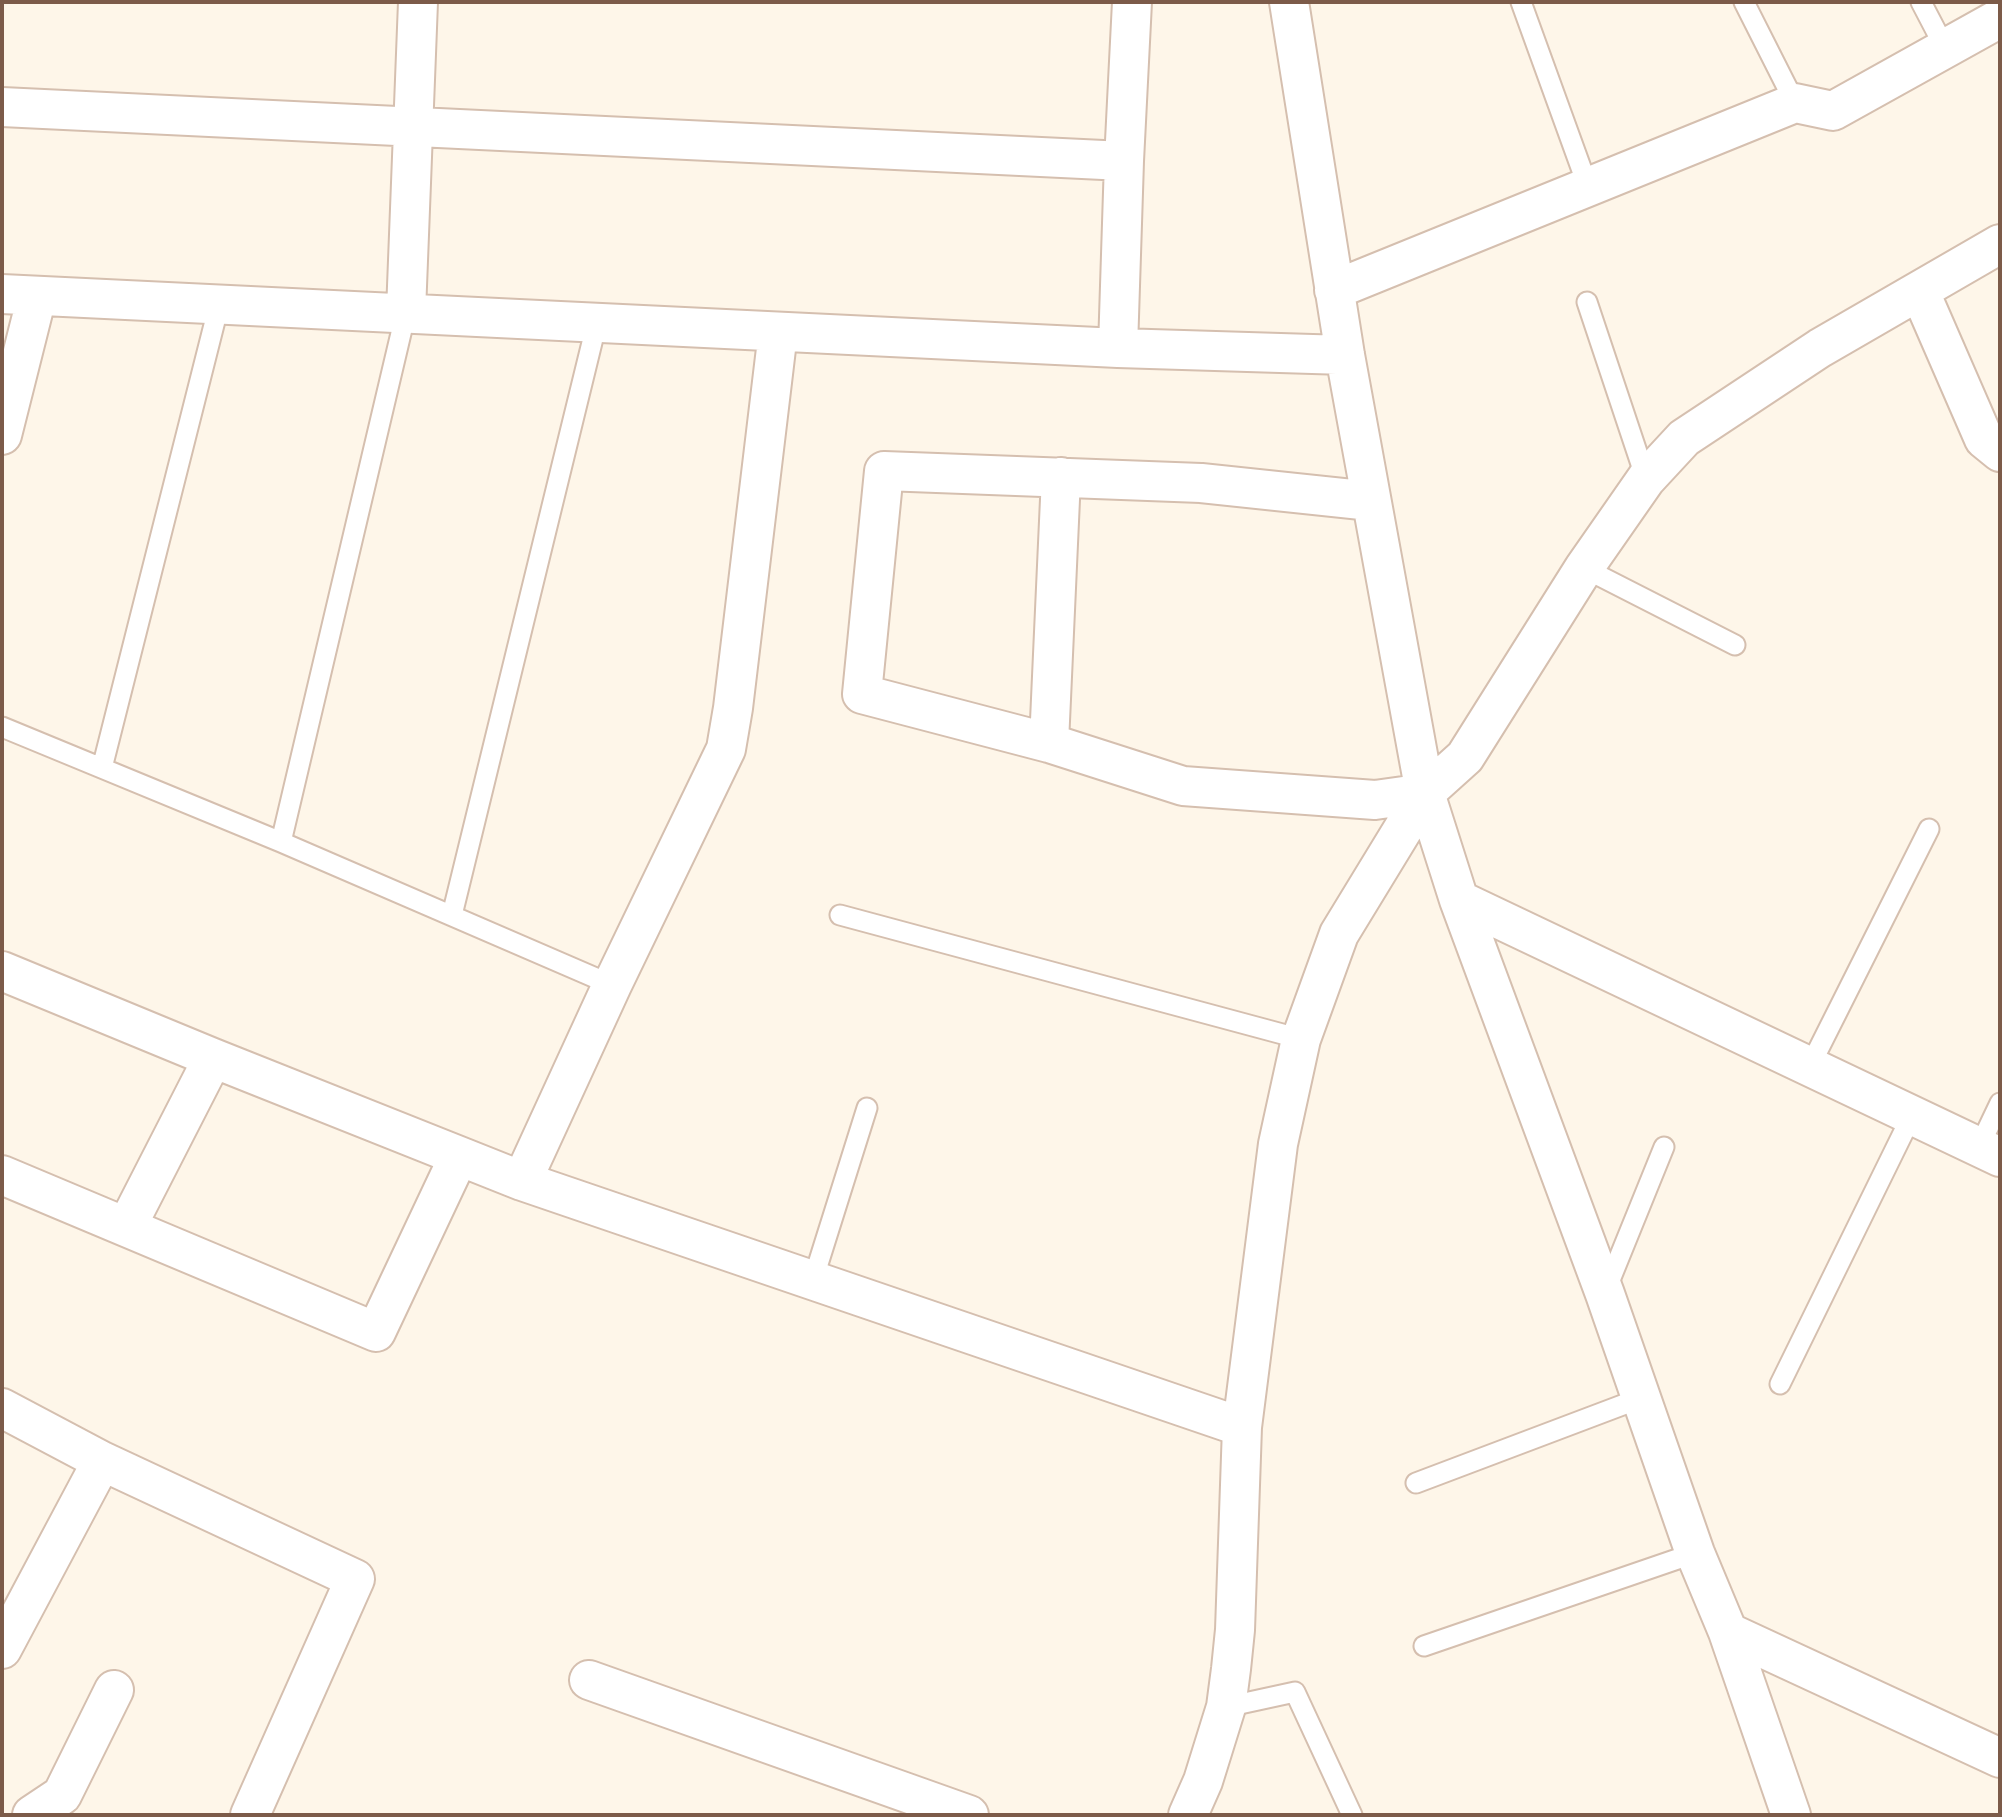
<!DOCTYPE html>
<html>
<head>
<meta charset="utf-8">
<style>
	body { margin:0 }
	#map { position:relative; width:2002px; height:1817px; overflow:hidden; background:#fef6e9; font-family:Barlow,sans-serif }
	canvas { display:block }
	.frame { position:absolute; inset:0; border:4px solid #7c5b49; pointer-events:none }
</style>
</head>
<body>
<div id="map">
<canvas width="2002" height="1817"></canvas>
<div class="frame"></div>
</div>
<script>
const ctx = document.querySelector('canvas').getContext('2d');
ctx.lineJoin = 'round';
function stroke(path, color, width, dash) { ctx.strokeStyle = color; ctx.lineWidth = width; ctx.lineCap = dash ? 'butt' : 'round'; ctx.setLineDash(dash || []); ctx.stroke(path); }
const service = new Path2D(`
	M1521,2L1588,187
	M1744,2L1795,103
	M1921,2L1945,48
	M1587,302L1646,479
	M1584,568L1735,645
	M2,727L281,842L612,985
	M102,768L219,305
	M281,842L406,312
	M452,915L597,322
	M840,915L1301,1039
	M1810,1066L1929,829
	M1979,1147L2000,1103
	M813,1280L867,1108
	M1606,1290L1664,1147
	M1780,1384L1912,1115
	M1416,1483L1641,1398
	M1424,1646L1695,1553
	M1226,1707L1295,1692L1352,1815`);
const minor = new Path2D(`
	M1289,2L1345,355L1425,793L1459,900L1605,1294L1695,1553L1728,1632L1791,1815
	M2,107L1124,161
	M1334,290L1795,103L1833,111L2000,18
	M1920,292L1984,439L2000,452
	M2,294L1118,348L1345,355
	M406,312L418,2
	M1118,348L1124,161L1132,2
	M2,435L37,296
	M1371,501L1201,483L884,471L862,694L1049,743L1183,786L1375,800L1425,793
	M1049,743L1061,477
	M1459,900L2000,1157
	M2,971L213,1058L522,1181L1242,1427
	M2,1175L376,1332L459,1156
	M522,1181L612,985L726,749L733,708L778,332
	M127,1226L213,1058
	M2,1408L102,1461L355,1579L250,1815
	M1728,1632L2000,1758
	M2,1649L102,1461
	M589,1680L969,1815
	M32,1815L62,1795L114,1690
	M1188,1815L1203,1781L1226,1707L1231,1669L1235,1630L1242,1427L1278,1144L1301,1039L1339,934L1425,793L1465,757L1584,568L1646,479L1684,438L1820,348L2000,244`);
stroke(service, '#d5bfaf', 23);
stroke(minor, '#d5bfaf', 42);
stroke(service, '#fff', 19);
stroke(minor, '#fff', 38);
</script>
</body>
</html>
